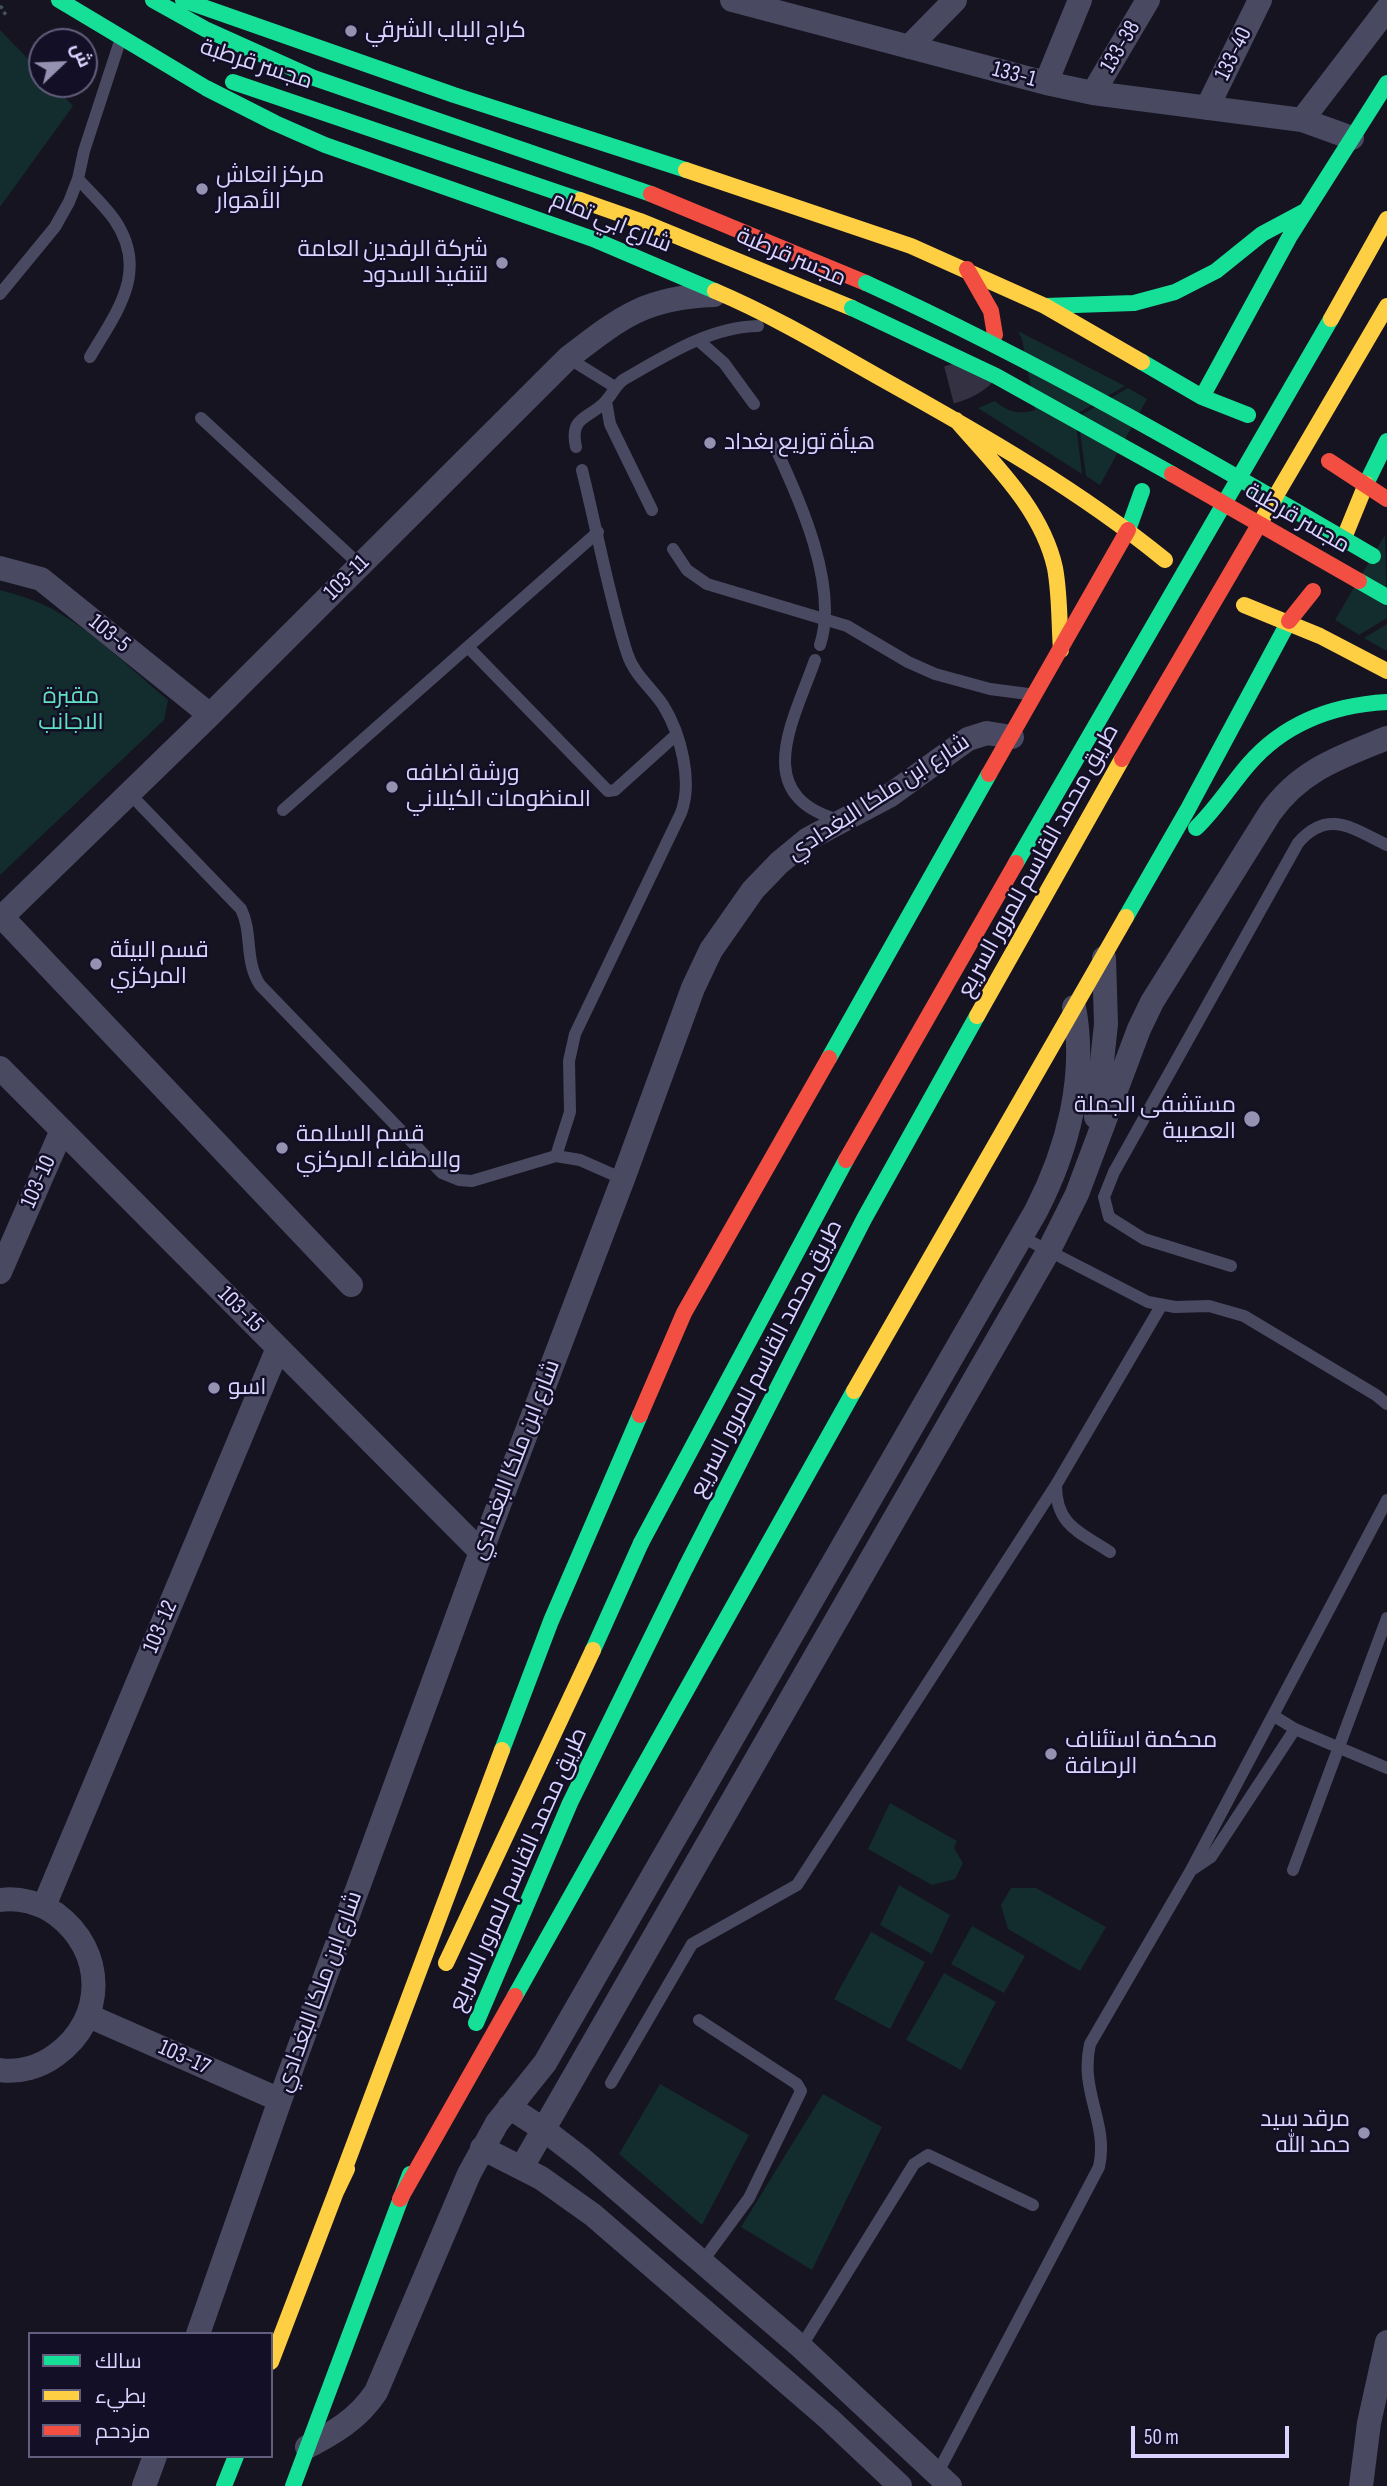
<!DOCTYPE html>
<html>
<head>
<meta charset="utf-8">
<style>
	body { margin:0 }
	#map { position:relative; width:1387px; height:2486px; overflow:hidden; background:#161421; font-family:"Sofia Sans Condensed",Cairo,sans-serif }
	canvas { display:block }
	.legend { position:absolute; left:28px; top:2332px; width:245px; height:126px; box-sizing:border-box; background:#130f26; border:2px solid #625e7d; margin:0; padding:9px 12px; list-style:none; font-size:21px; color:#d9d4ff }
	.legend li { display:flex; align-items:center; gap:14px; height:35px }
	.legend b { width:35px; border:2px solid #625e7d }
	.north { position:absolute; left:28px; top:28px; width:70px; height:70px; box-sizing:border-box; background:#130f26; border:2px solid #625e7d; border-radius:50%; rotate:67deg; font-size:19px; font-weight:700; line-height:28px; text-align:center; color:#d9d4ff }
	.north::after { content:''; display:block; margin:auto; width:24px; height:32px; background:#9591b1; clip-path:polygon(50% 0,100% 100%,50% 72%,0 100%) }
	.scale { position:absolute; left:1131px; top:2426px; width:158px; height:32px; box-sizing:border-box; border:4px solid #d9d4ff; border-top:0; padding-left:9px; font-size:21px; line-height:24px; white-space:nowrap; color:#d9d4ff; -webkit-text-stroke:5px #130f26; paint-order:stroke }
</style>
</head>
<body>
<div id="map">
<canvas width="1387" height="2486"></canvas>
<ul class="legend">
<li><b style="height:9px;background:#16e098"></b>سالك</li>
<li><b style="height:9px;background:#ffcf43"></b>بطيء</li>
<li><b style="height:9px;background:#f24e42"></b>مزدحم</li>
</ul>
<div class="north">ش</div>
<div class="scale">50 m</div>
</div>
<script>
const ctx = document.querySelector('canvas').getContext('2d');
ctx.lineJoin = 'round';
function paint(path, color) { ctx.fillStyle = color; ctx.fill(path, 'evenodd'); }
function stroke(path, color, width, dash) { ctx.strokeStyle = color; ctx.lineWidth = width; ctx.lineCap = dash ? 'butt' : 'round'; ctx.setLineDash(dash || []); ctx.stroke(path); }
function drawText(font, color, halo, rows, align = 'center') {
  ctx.font = font + ' "Sofia Sans Condensed",Cairo,sans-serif'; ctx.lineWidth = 5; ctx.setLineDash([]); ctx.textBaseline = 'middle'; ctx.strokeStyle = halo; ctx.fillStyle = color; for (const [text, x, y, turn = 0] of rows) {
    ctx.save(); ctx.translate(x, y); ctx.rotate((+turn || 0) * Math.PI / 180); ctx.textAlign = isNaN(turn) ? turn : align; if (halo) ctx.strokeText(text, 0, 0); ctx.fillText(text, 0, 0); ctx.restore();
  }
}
const green = new Path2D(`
	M0,30L42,73V84H52L73,106L0,207Z
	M1018,331L1125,386L1075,415L1082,474L978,408L995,401C1008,412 1019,415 1035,410L1022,339Z
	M1128,388L1147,399L1100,485L1086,476L1078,417Z
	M1385,535L1387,618L1359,635L1335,620Z
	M0,590C19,595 39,601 56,611C97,635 132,670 168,700L164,720L0,875Z
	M1387,624V651L1364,638Z
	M890,1803L957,1841L954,1848L963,1863L955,1879L932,1885L868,1849Z
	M899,1885L950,1915L932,1954L880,1925Z
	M1011,1888H1036L1106,1927L1080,1971L1008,1929L1001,1905Z
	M972,1926L1025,1956L1004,1993L951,1964Z
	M871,1932L925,1962L890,2029L834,1999Z
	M944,1973L996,2002L961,2070L906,2040Z
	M660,2084L749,2135L702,2225L619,2154Z
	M823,2094L882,2127L812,2270L741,2227Z`);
const primaryTunnel = new Path2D(`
	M949,385C972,379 986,367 994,344`);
const path = new Path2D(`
	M0,6L6,12L0,18`);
const lane = new Path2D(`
	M78,179C90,192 104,205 114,219C150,271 117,311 90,357
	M0,294L55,227L69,202L78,179L84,151L120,41
	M698,340L724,363L754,404
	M568,358L615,387
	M606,401L610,424L652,510
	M201,418L360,565
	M576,447C569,416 589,419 605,402C612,395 615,386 623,380C665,356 709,327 758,326
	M775,447C800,500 839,587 820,645
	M673,549L687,570L707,584L847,626L908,662L935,674L990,689L1028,694
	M468,647L608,791L615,790L676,735
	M815,660C794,720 749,795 839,820
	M129,793L241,909C253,933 244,960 260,985L442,1173L459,1180L472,1181L556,1156L580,1160L623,1179
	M283,810L598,532
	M556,1156L570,1112L569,1061L575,1034L681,813C693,782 681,734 663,705C651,687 634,675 627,653C608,593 597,530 582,470
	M1020,1236L1148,1302L1175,1307L1209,1306L1244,1316L1376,1395L1387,1404
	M1231,1266L1144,1239L1109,1217L1104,1197L1114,1172L1298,843C1328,808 1353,829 1387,845
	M1110,1552C1080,1532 1056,1526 1056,1485L1161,1306
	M1274,1716L1295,1729L1387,1768
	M1193,1869L1211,1857L1295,1729
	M1293,1870L1387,1618
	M699,2020L797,2084L801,2091L749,2198L702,2262
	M611,2083L692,1944L797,1885L1056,1485
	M801,2347L914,2164L928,2155L1033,2205
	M937,2474L1099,2167C1109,2123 1079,2092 1090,2044L1190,1872L1387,1500`);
const street = new Path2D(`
	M732,0L1046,83L1093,93L1302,120L1352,138
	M909,47L955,0
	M1046,83L1080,0
	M1093,93L1148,0
	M1207,108L1260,0
	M1302,120L1387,9
	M0,568L41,579L210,715
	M2,917L351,1285
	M0,919L210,715L568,358C620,318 645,297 714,295
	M0,1068L481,1552
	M1096,1117L1106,1024L1104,958
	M0,1272L62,1130
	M0,1900C19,1897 40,1903 56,1914C106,1951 106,2019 56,2055C40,2067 19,2073 0,2070
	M44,1906L278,1348
	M89,2016L280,2100
	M509,2107L543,2129L582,2159L702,2262L801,2347L950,2486
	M482,2148L541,2178L593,2215L828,2418L900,2486
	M522,2167L1049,1250L1077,1194L1139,1029L1152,1002L1270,813C1300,770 1340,757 1387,738
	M198,2334L280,2100L481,1552L623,1179L693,988L711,950L753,890L779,863L808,839L889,796L968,739L987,733L1012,737
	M307,2447C335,2432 358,2419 376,2392L469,2174L497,2123L545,2063L1036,1211C1068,1149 1087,1076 1074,1007
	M144,2486L155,2456
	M1361,2486L1369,2423L1387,2342`);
const fast = new Path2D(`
	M59,0L206,88L275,123L325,145L593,239L715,291
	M153,0L205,29L314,78L651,194
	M183,0L454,95L686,170
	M233,82L580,200
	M1045,306L1134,303L1175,292L1216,271L1262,234L1305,211
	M1142,362L1202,397L1248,415
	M1202,397L1290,236L1387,83
	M1366,484L1387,441
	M1128,530L1142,491
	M1359,581L1387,597
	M1196,828C1216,809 1230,786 1248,765C1284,723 1333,705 1387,702
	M1126,917L1188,809L1289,621
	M829,1058L989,774
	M593,1650L641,1543
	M502,1750L551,1621L640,1415
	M515,1996L854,1391
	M476,2023L570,1803L686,1567
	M224,2486L236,2456
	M293,2486L410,2174`);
const slow = new Path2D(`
	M686,170L911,246L1045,306L1142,362
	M580,200L640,221L852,308
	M715,291C774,316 829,349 884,380C981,434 1079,490 1165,560
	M956,420C994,464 1042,509 1055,568C1060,595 1059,623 1061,650
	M1346,533L1366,484
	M1244,605L1320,636L1387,671
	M854,1391L1126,917
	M446,1963L593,1650
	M336,2192L502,1750
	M271,2362L336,2192L347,2169`);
const jam = new Path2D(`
	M651,194L866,283
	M967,269L991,311L995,335
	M1329,461L1387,499
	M1289,621L1313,591
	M989,774L1128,530
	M640,1415L684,1313L829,1058
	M400,2199L515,1996`);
const fastBridge = new Path2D(`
	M866,283C1041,363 1207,459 1373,556
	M852,308L996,376L1172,474
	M1016,863L1331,319
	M641,1543L846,1160
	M686,1567L864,1219L977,1016`);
const slowBridge = new Path2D(`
	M1331,319L1387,219
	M1257,528L1387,306
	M977,1016L1122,759`);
const jamBridge = new Path2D(`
	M1172,474L1359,581
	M1122,759L1257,528
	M846,1160L1016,863`);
const markers = [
	[351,31,7,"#9591b1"],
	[202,189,7,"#9591b1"],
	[502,263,7,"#9591b1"],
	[710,443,7,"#9591b1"],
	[392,787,7,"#9591b1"],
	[96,964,7,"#9591b1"],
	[1252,1119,9,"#9591b1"],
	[282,1148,7,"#9591b1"],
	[214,1388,7,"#9591b1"],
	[1051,1754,7,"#9591b1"],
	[1364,2133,7,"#9591b1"]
];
const poiNames = [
	["كراج الباب الشرقي",365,31],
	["مركز انعاش",216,176],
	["الأهوار",216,202],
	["شركة الرفدين العامة",488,250,"right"],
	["لتنفيذ السدود",488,276,"right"],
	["هيأة توزيع بغداد",724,443],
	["ورشة اضافه",406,774],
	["المنظومات الكيلاني",406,800],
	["قسم البيئة",110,951],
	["المركزي",110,977],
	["مستشفى الجملة",1236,1106,"right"],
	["العصبية",1236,1132,"right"],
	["قسم السلامة",296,1135],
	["والاطفاء المركزي",296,1161],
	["اسو",228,1388],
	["محكمة استئناف",1065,1741],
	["الرصافة",1065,1767],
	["مرقد سيد",1350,2120,"right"],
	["حمد الله",1350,2146,"right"]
];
const streetNames = [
	["133-38",1121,47,-59],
	["133-40",1234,54,-64],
	["مجسر قرطبة",256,65,18],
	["133-1",1014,75,15],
	["شارع ابي تمام",611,223,22],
	["مجسر قرطبة",791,258,23],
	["مجسر قرطبة",1297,519,30],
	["103-11",347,578,-45],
	["103-5",109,634,39],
	["شارع ابن ملكا البغدادي",879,798,-33],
	["طريق محمد القاسم للمرور السريع",1039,861,-61],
	["103-10",39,1182,-66],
	["103-15",240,1310,45],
	["طريق محمد القاسم للمرور السريع",767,1359,-63],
	["شارع ابن ملكا البغدادي",516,1460,-69],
	["103-12",161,1627,-67],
	["طريق محمد القاسم للمرور السريع",519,1870,-66],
	["شارع ابن ملكا البغدادي",320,1992,-70],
	["103-17",184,2058,24]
];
const parkNames = [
	["مقبرة",71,697],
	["الاجانب",71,723]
];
paint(green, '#132c2d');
stroke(primaryTunnel, '#333142', 38, [38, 19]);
stroke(path, '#44505f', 3.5, [3.5, 5]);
stroke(lane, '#4a4962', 12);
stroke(street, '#4a4962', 24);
stroke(fast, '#16e098', 16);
stroke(slow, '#ffcf43', 16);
stroke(jam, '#f24e42', 16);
stroke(fastBridge, '#16e098', 16);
stroke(slowBridge, '#ffcf43', 16);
stroke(jamBridge, '#f24e42', 16);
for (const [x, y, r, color] of markers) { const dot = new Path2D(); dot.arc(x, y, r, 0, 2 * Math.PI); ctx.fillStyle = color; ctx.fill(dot); stroke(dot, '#130f26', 2.5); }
drawText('23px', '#d9d4ff', '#130f26', poiNames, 'left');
drawText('23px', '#d9d4ff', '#130f26', streetNames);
drawText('23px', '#5fe0c0', '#130f26', parkNames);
</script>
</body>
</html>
